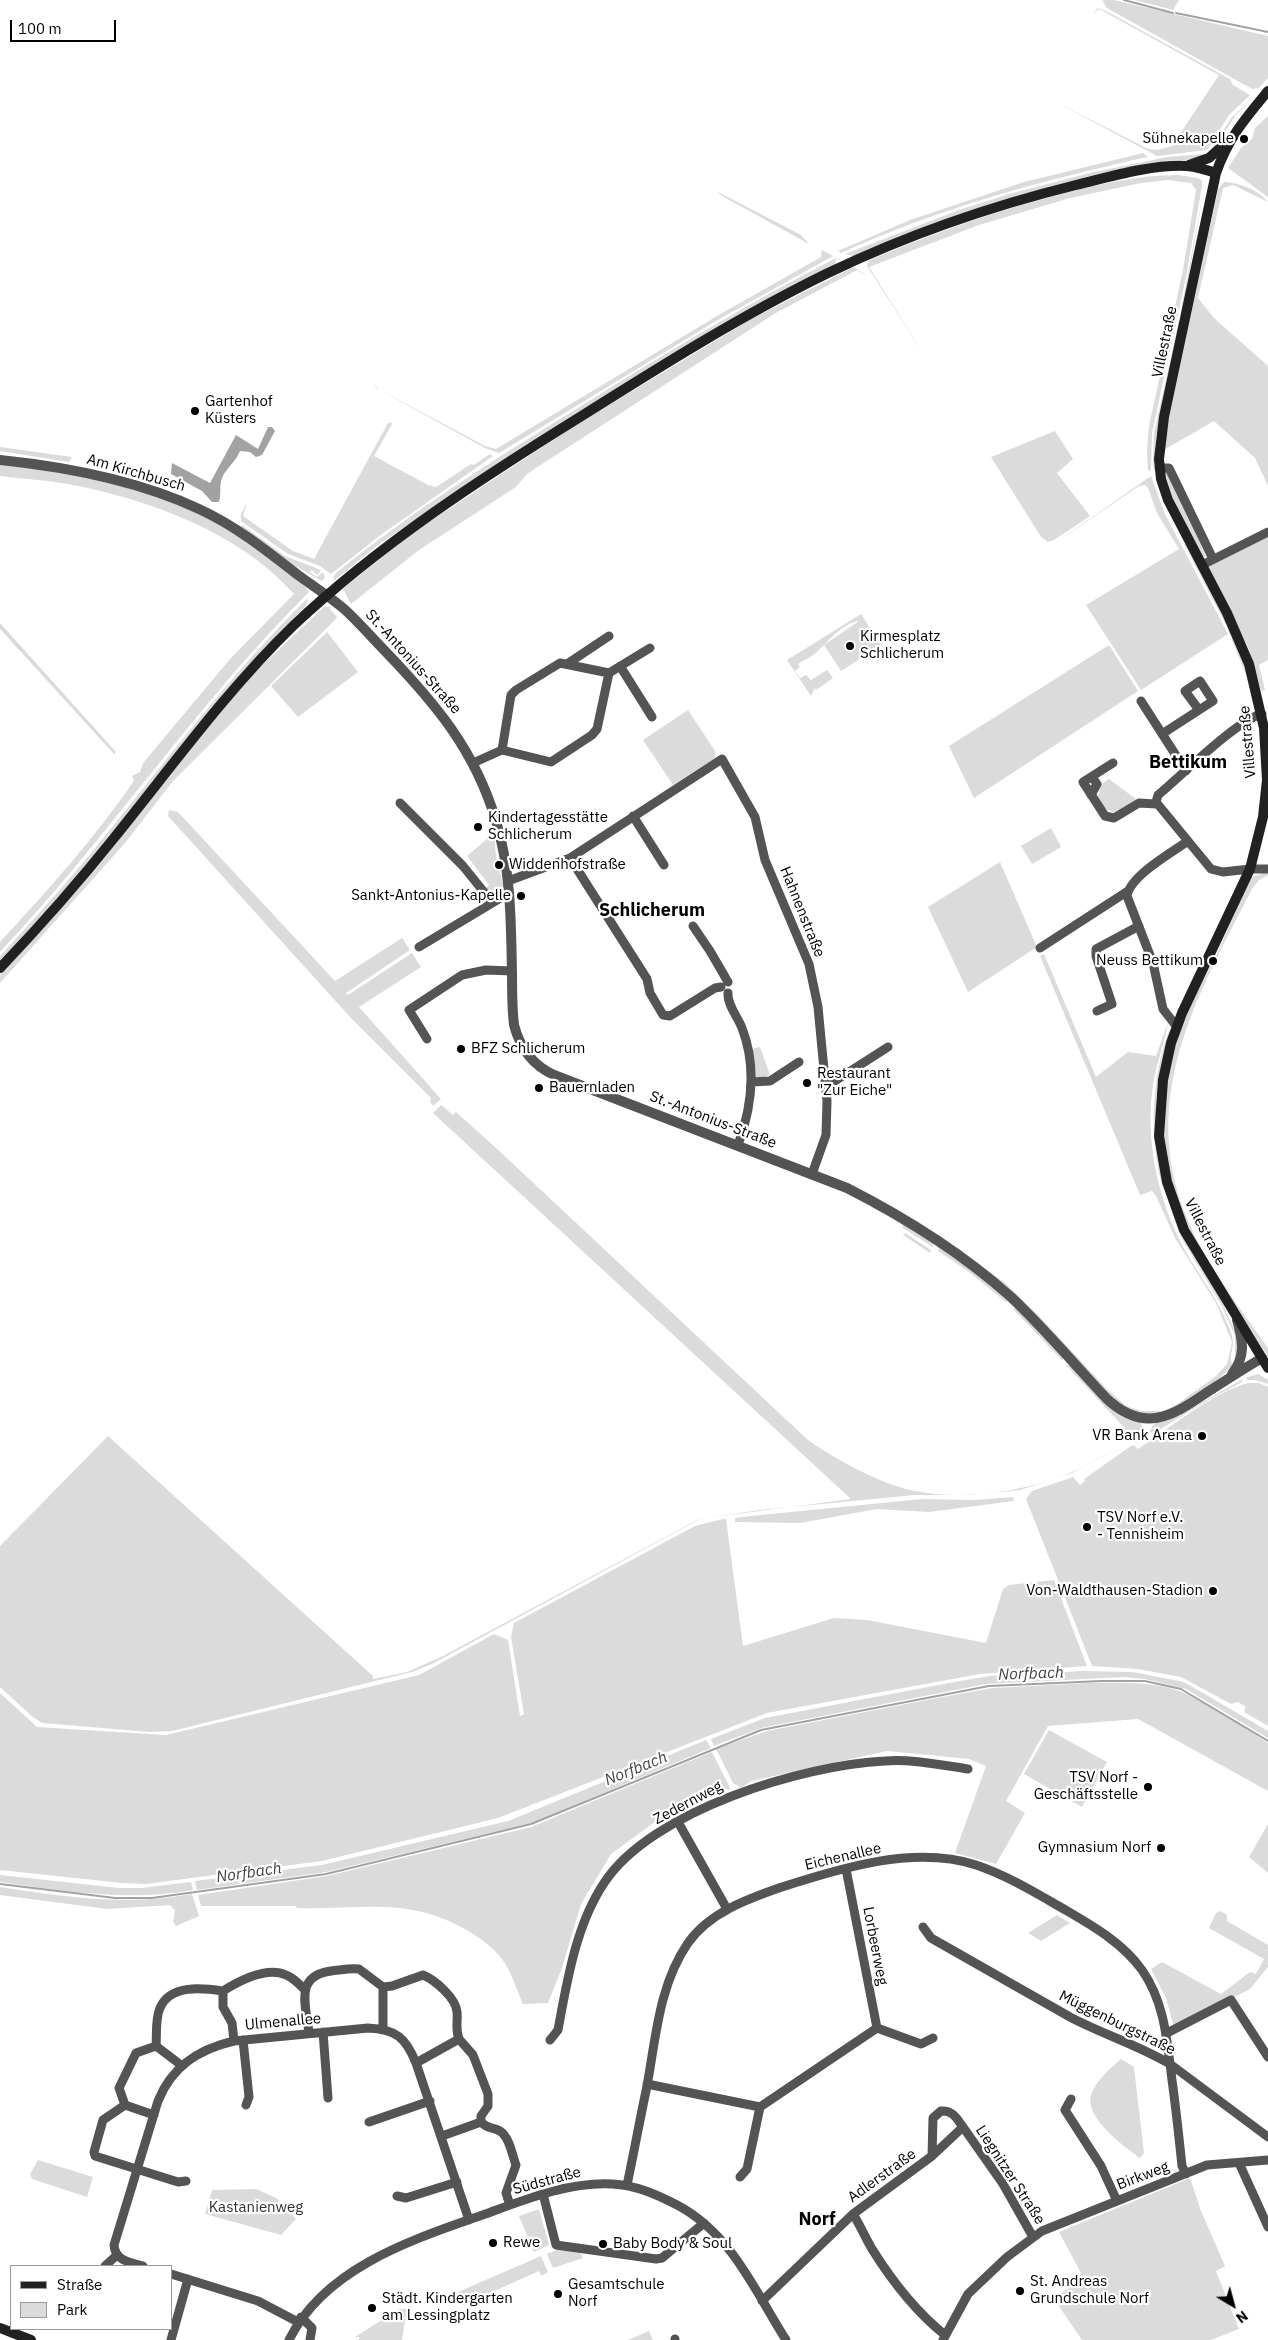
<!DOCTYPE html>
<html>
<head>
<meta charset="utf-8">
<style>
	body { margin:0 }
	#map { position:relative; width:1268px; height:2340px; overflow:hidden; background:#fff; font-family:"IBM Plex Sans",sans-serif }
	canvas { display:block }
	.legend { position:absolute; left:10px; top:2265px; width:162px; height:65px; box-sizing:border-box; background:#fff; border:1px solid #999; margin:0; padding:6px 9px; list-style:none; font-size:15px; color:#000 }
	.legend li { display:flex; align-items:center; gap:10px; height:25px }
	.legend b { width:25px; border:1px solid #999 }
	.north { position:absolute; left:1208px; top:2280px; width:50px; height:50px; -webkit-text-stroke:4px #fff; paint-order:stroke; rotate:143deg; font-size:14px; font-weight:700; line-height:20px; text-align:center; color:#000 }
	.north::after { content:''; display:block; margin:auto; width:18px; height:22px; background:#000; clip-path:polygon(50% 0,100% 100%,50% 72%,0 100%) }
	.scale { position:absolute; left:10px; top:20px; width:106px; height:22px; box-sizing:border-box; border:2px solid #000; border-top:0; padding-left:6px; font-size:15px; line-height:18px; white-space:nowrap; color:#000; -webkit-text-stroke:4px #fff; paint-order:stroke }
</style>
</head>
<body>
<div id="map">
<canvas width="1268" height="2340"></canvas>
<ul class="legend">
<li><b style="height:6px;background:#212121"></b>Straße</li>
<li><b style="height:14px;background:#dbdbdb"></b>Park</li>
</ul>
<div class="north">N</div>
<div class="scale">100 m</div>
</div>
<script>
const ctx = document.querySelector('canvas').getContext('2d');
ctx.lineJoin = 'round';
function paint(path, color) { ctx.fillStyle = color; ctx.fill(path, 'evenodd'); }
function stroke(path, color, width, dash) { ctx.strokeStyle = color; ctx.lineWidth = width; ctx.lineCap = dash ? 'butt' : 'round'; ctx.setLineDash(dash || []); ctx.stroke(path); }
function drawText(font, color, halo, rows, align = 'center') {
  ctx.font = font + ' "IBM Plex Sans",sans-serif'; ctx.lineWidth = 4.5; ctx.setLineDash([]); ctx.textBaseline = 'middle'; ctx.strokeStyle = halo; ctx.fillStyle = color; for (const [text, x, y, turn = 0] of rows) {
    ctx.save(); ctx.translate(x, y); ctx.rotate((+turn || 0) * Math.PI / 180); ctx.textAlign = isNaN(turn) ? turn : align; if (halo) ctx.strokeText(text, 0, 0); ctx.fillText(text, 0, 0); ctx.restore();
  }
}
const green = new Path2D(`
	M1102,0H1114L1268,36V78L1259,88L1252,89L1107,8Z
	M1135,0H1179L1173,10Z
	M1098,8L1106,11L1230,79L1233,85L1250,95L1229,115L1207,150L1157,156L1056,102L1148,149L1157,150L1172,146L1219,75L1103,11L1099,9L1093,14Z
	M1252,99L1235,116L1216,146L1208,154L1232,117Z
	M1268,116V197L1228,168L1241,148L1252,139L1255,128Z
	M1143,153L1148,157C1043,180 939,208 841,253L838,251L910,220L1024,182Z
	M1204,154L1205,155L1198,159L1167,161L1131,168L853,256L845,254L959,210L1009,194L1094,172L1167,157Z
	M1178,175L1198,178L1202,181V186L1186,277L1152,433L1151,470L1148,471L1147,450L1149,426L1183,270L1196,190L1191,183L1168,180L1141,183L1070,198L979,225L869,267L925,356L867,266L868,261C931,234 995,211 1062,194C1100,184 1138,175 1178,175Z
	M1224,182C1238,182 1260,191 1268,202L1233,185L1223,188L1198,298L1214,318L1268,366V486L1255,458L1214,421L1162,451L1218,189Z
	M1204,188L1182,315L1180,316Z
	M716,191L801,235L809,244L724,197Z
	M822,250L833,256L716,321L499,453L485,448L376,388L374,384L378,389L485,446L496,449L717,316L821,257Z
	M836,258L835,265L412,522L378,545L335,580L333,579L335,574C412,511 497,458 581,406C664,354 748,303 836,258Z
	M854,267L870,278L857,270L774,314L536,468L526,475L516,487L419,550L351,604L343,589L408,536L574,426L753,318Z
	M1179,320L1181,323L1156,437L1155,464L1153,467L1154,433Z
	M391,422L392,424L374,456L428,485L436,487L471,464L474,465L490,454L493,456L382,534L331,574L320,566L288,554L241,521V514L247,502L243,516L293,551L314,559L388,423Z
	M1055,431L1073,459L1057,473L1090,516L1054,540L1048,542L1041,537L991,457Z
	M0,447L72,457L69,462L0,451Z
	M0,464C98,474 202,499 278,564C288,572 303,581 309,592C196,704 109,837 0,952V942C47,891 94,839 134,781L132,776L140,772L143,763L230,659L294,594C239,532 148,499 68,484C46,480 23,479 0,476Z
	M1164,471L1169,472L1206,557H1203L1175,505Z
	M1151,476L1165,514L1228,634L1141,690L1086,605L1179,549L1157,513L1148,488L1145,485L1139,486L1051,546Z
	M242,525L285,556L321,570L317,575L312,570L310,572L317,577L323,572L325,577L322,581L290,563L241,527Z
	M1268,535V660L1259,665L1265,690L1261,691L1249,649L1208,569V565Z
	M1184,544H1186C1208,586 1237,630 1247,677L1226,625Z
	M308,598L306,606C239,671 183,746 124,819C85,868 42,915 0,962V956C36,917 71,878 105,836C171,755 233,671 308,598Z
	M324,607H331L330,609L337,617L334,621L173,781L125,843L0,983V975L49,922L205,730L255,672Z
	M861,614L881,645V649L879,651L875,649L841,671L824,645L859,621C843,623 829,640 818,651C813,656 804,660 798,664L800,667L795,671L800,678L806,675L811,680L827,670L833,678L816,690L815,688L811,696L787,660Z
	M0,623L116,752L114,754L0,629Z
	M327,632L358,672L298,717L271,686Z
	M1109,645L1138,691L974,798L949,746Z
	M688,710L715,751V758L673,785L643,740Z
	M1109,779L1136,799L1126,808L1115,813L1102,807L1098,797L1101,784Z
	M169,810L178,812L335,981L402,938L410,950L346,993L348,995L412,953L421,967L359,1007L441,1099L433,1106L430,1102L431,1098L350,1017L168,816Z
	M1051,828L1061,847L1032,864L1021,846Z
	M494,833L496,856L504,890L492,892L485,889L489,885L467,856Z
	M1000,862L1037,947L968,992L928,907Z
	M1268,872V875L1259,880L1252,889C1198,994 1138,1096 1186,1216C1205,1264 1239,1306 1268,1348V1357L1193,1239L1172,1186L1164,1142V1102L1173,1049L1186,1014L1215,958L1251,877Z
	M1044,954L1096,1077L1128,1052L1156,1056L1168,1023C1165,1043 1156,1064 1153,1085C1145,1139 1157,1195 1181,1243C1193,1267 1210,1287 1222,1312C1226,1321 1233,1333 1233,1343C1233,1351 1228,1358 1233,1365C1215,1385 1167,1421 1139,1414C1133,1412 1127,1409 1121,1406L963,1253L1004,1282L1039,1316L1107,1389L1126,1406L1142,1411H1163L1176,1405L1216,1376L1227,1364L1232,1342L1216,1303L1175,1238L1156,1196L1152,1191L1140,1195L1040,956Z
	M1170,1028C1171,1047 1160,1069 1157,1088C1153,1121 1160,1153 1164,1185H1162C1149,1134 1151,1078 1170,1028Z
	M760,1047L770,1075L754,1080L751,1049Z
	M441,1105L453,1115L456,1112L495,1147L808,1440C835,1459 882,1485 915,1491C963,1500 1016,1493 1062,1476C1086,1467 1108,1453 1130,1441L1072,1473L1020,1490L971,1495H915L760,1510L700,1519L434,1663L412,1672L172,1731L150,1732L42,1723L33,1717L0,1687V1546L108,1436L373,1676V1679L407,1672L441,1657L699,1519L851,1499L433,1113Z
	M902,1223L933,1244V1247L903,1228Z
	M905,1233L931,1250L930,1253L903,1235Z
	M1182,1234L1221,1300L1237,1336L1239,1344L1235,1363V1336L1222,1306L1185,1244L1180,1235Z
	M939,1248L984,1279L1008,1300L1007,1303L969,1272L938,1251Z
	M1016,1307L1064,1358L1062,1360L1013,1309Z
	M1068,1364L1141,1423L1143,1430L1138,1435L1132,1436L1067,1366Z
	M1258,1374L1268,1380V1384L1255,1380H1248L1245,1378Z
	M1243,1379L1242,1382L1210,1399L1154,1433L1149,1432L1155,1423L1183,1413Z
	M1248,1383H1259L1268,1387V1726L1244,1712L1246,1707L1238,1702L1231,1704L1181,1677L1138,1669L1092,1666L1026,1499L1032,1491L1073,1477L1080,1485L1085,1481L1084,1479L1131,1446L1134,1445L1138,1449C1167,1430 1213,1392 1248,1383Z
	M1013,1497L1014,1501L929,1512L877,1509L800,1523L735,1522V1518L751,1516L922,1499L975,1500Z
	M723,1519H726L743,1646L834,1618L867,1620L986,1643L1003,1589L1009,1585L1054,1580L1087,1666L980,1674L767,1713L498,1818L322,1861L146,1884L122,1883L0,1870V1693L37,1727L166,1735L419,1675L494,1634L508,1640L520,1716L524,1714L511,1637L514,1623L695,1526Z
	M1083,1671L1133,1672L1184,1682L1268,1731V1738L1186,1689L1145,1679L1124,1677L986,1684L761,1728L714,1746L711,1739L765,1718L949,1683L989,1676Z
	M1090,1683C1120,1683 1153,1681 1182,1692C1212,1704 1241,1726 1268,1743V1791L1138,1719L1048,1726L1006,1801L1025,1813L996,1864L955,1853L986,1766L969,1759L887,1751L751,1781L741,1788L733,1783L716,1749L767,1731L937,1698L992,1688Z
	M1049,1730L1107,1762L1082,1807L1024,1774Z
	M706,1740L711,1748L531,1823L326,1872L197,1890L195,1881L322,1865L508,1821Z
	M712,1752L731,1790L720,1788L659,1819L611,1854L581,1904L562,1968L548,2003L523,2004C517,1991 513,1977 506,1965C498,1951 483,1940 470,1932C409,1895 362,1910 296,1908L297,1906H201L198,1895L327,1876L531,1827Z
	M1268,1824V1873L1249,1857Z
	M0,1875L119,1888H141L191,1882L193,1890C129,1902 64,1891 0,1882Z
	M0,1887C63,1897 129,1906 192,1894L199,1916L176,1926L173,1922L175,1910L170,1905L107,1909L0,1895Z
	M1221,1911L1227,1915V1921L1268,1945V1967L1250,1989L1174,2027L1166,1998L1151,1969L1162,1962L1221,1994L1250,1972L1256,1974L1264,1959L1209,1928L1216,1913Z
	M1057,1915L1070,1923L1041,1941L1028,1933Z
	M1121,2059L1134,2067L1144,2153L1140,2158C1125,2147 1084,2118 1091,2095C1096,2080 1110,2069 1121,2059Z
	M38,2160L93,2177L87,2197L32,2179L30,2174Z
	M1190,2178L1201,2211L1225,2266L1216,2271L1239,2329L1211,2340H1082L1054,2299L1083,2277L1059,2232Z
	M256,2189L276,2198L296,2219L281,2235L205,2214L212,2190Z
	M539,2209L549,2245L534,2252L519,2216Z
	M559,2249L580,2252L583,2258L553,2268L547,2254Z
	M541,2256L548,2272L541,2276L539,2271L463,2305L458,2292Z
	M399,2309H407L402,2340H359V2337H355Z
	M649,2331L653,2340H628Z`);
const water = new Path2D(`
	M268,427H272L275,431L262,455L256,457L250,452L240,451C236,461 229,466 224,474C218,483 222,493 219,502H212L202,491L171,474L172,463L210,483L236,435L258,449Z`);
const stream = new Path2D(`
	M1124,0L1173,13
	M1176,13L1268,32
	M0,1884L115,1898H152L326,1874L531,1824L761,1730L989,1686L1102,1681H1145L1181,1689L1268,1741`);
const minor = new Path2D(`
	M1159,468H1169L1213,559
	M1202,565L1268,532
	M567,664L609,636
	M620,666L652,717
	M1141,701L1186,771
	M1262,714C1238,719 1180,777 1158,795L1156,802L1211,869L1223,872L1250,869H1268
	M1162,734L1199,710L1185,691L1200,681L1213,701L1199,710
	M502,750L511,695L516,690L560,663L609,673
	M473,763L502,750L551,762L592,735L597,729L609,673L650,648
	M1113,763L1083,782L1105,816L1114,818L1139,803L1156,804
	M1091,795L1097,784L1092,777
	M400,803L463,866L492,902
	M633,816L664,865
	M570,858L647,979L650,993L663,1015L670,1016L715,988L721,987
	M508,881L570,858L722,759L755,817L765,860L809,964L818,1007L827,1101L826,1135L812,1174
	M693,926L710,951L728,982
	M419,947L509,893
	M1040,948L1128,891
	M728,993C727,1005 738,1017 742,1028C757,1067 752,1107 738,1145
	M1097,1011L1112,1004L1096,956V949L1139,926
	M1177,1027L1163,1009L1153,963L1127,896C1130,876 1171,853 1188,841
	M427,1039L409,1010L462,975L486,970L512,971
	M752,1082L770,1081L799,1062
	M827,1086L888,1047
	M678,1822L727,1909
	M846,1869L877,2028
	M923,1927L931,1938L1070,2017C1102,2034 1138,2045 1170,2064L1268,2137
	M383,2029V1987L392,1986L423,1975C435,1980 456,1998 457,2012C458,2022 455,2029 459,2039
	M323,2032L328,2098
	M309,2033C306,2005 294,1976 331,1971C341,1970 350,1968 359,1969L383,1987
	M1167,2033L1231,2000L1268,2057
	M243,2040L249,2097L246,2105
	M550,2040L558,2030C567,1981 576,1925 604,1883C651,1811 802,1765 885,1761C913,1759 940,1765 968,1769
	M234,2041L232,2023L223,2007V1991C239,1981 266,1966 286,1975C294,1978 299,1984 305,1990
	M416,2063L459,2039L473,2055L488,2094V2106L481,2116V2122
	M181,2065L156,2046C157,2035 155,2019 160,2008C170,1984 203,1988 223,1991
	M647,2084L760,2107
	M1071,2099L1065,2110L1101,2166L1117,2201
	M125,2105L103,2120L94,2152L95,2156L178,2182L186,2181
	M154,2115L125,2105L119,2088L136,2053L156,2046
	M369,2122L430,2101
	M963,2127L932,2156L933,2118L941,2111C953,2110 957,2119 963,2127L1003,2184L1033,2237
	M442,2136L481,2122C487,2129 493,2127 500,2131C510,2138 512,2155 516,2165L506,2193L510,2205
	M1239,2163L1268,2227
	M740,2177L747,2169L760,2107L877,2028L921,2044L933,2038
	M627,2185C634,2152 640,2119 647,2086C656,2037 659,1985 688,1943C710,1912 748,1899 782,1887C841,1868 914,1845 976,1865C1006,1875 1034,1892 1062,1908C1091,1925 1122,1942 1142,1970C1165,2003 1167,2041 1172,2080C1176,2109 1179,2137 1182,2166L1186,2174
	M543,2194L556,2245L656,2259L662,2258L704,2223
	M397,2196L406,2198L457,2182
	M853,2214C860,2225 865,2237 872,2249C892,2281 915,2311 945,2335
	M105,2266L117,2255
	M143,2266C131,2263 115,2261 114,2245L158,2101C172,2066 199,2049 234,2041L368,2028C396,2029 406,2038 416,2063L469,2220
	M171,2274L258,2301L298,2322
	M762,2301L853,2214L932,2156
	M301,2317L312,2328L310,2340
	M675,2339V2340
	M171,2340L188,2279
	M289,2340C326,2265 418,2238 491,2212C529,2198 570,2182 612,2184C636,2185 658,2195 679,2206C732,2235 755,2291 786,2340
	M943,2340L968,2294L1007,2257L1042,2231L1207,2165L1268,2160`);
const tertiary = new Path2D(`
	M0,460C68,467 137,480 199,509C236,526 266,550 298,575C313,586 329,596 343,608C358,621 371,637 385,651C435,703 475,750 496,821C511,870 511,922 512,974C512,991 512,1008 514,1025C520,1048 532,1065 554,1075L847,1188C904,1217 963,1254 1011,1297C1045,1329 1075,1365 1107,1399C1144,1433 1171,1417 1206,1393C1225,1381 1243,1369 1262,1358
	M1232,1374C1246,1356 1243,1341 1237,1320`);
const secondary = new Path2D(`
	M1268,91C1244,120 1229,137 1216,173L1164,417L1159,459L1161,479L1168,500L1227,613L1249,664L1264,728L1267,780L1263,817L1250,869L1182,1013L1171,1043L1163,1080L1159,1136L1167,1182L1184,1230L1268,1368
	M1189,165L1209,158L1227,142
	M0,968C40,926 78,883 114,838C173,765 227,690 294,625C380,544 480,479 580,417C661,366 742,315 828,273C907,235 991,206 1076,185C1109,177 1153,164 1187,166C1197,167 1207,170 1216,173
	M0,2328L31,2340`);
const markers = [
	[1244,139,5,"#000"],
	[195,411,5,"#000"],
	[850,646,5,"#000"],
	[478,827,5,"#000"],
	[499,865,5,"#000"],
	[521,896,5,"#000"],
	[1213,961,5,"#000"],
	[461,1049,5,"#000"],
	[807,1083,5,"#000"],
	[539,1088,5,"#000"],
	[1202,1436,5,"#000"],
	[1087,1527,5,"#000"],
	[1213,1591,5,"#000"],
	[1148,1787,5,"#000"],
	[1161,1848,5,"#000"],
	[493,2243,5,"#000"],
	[603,2244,5,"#000"],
	[1020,2291,5,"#000"],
	[558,2294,5,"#000"],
	[372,2308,5,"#000"]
];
const poiNames = [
	["Sühnekapelle",1234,139,"right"],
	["Gartenhof",205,402],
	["Küsters",205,419],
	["Kirmesplatz",860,637],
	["Schlicherum",860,654],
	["Kindertagesstätte",488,818],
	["Schlicherum",488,835],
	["Widdenhofstraße",509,865],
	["Sankt-Antonius-Kapelle",511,896,"right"],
	["Neuss Bettikum",1203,961,"right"],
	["BFZ Schlicherum",471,1049],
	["Restaurant",817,1074],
	["\"Zur Eiche\"",817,1091],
	["Bauernladen",549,1088],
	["VR Bank Arena",1192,1436,"right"],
	["TSV Norf e.V.",1097,1518],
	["- Tennisheim",1097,1535],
	["Von-Waldthausen-Stadion",1203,1591,"right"],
	["TSV Norf -",1138,1778,"right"],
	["Geschäftsstelle",1138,1795,"right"],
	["Gymnasium Norf",1151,1848,"right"],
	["Rewe",503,2243],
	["Baby Body & Soul",613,2244],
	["St. Andreas",1030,2282],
	["Grundschule Norf",1030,2299],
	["Gesamtschule",568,2285],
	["Norf",568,2302],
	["Städt. Kindergarten",382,2299],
	["am Lessingplatz",382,2316]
];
const streetNames = [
	["Villestraße",1165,342,-78],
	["Am Kirchbusch",136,473,16],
	["St.-Antonius-Straße",413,662,48],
	["Villestraße",1248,742,-95],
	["Hahnenstraße",802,912,68],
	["St.-Antonius-Straße",713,1120,21],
	["Villestraße",1205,1232,63],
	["Zedernweg",688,1803,-28],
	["Eichenallee",843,1857,-13],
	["Lorbeerweg",875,1946,79],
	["Ulmenallee",283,2022,-5],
	["Müggenburgstraße",1117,2023,26],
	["Liegnitzer Straße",1010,2175,57],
	["Adlerstraße",882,2176,-36],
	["Birkweg",1143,2176,-21],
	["Südstraße",547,2181,-15]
];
const parkNames = [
	["Kastanienweg",256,2208]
];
const waterNames = [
	["Norfbach",1031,1674,-2],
	["Norfbach",636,1769,-22],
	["Norfbach",249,1873,-8]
];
const quarterNames = [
	["Bettikum",1188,763],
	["Schlicherum",652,911],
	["Norf",817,2220]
];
paint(green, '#dbdbdb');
paint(water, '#a2a2a2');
stroke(stream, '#a2a2a2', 2);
stroke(minor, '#545454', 9);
stroke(tertiary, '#545454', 10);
stroke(secondary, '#212121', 10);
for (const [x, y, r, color] of markers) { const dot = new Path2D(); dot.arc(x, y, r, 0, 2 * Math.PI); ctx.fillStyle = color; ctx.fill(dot); stroke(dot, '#fff', 2); }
drawText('15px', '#000', '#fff', poiNames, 'left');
drawText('15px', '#000', '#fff', streetNames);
drawText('15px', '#323232', '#fff', parkNames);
drawText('italic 16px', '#434343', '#fff', waterNames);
drawText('bold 18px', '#000', '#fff', quarterNames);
</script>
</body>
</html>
